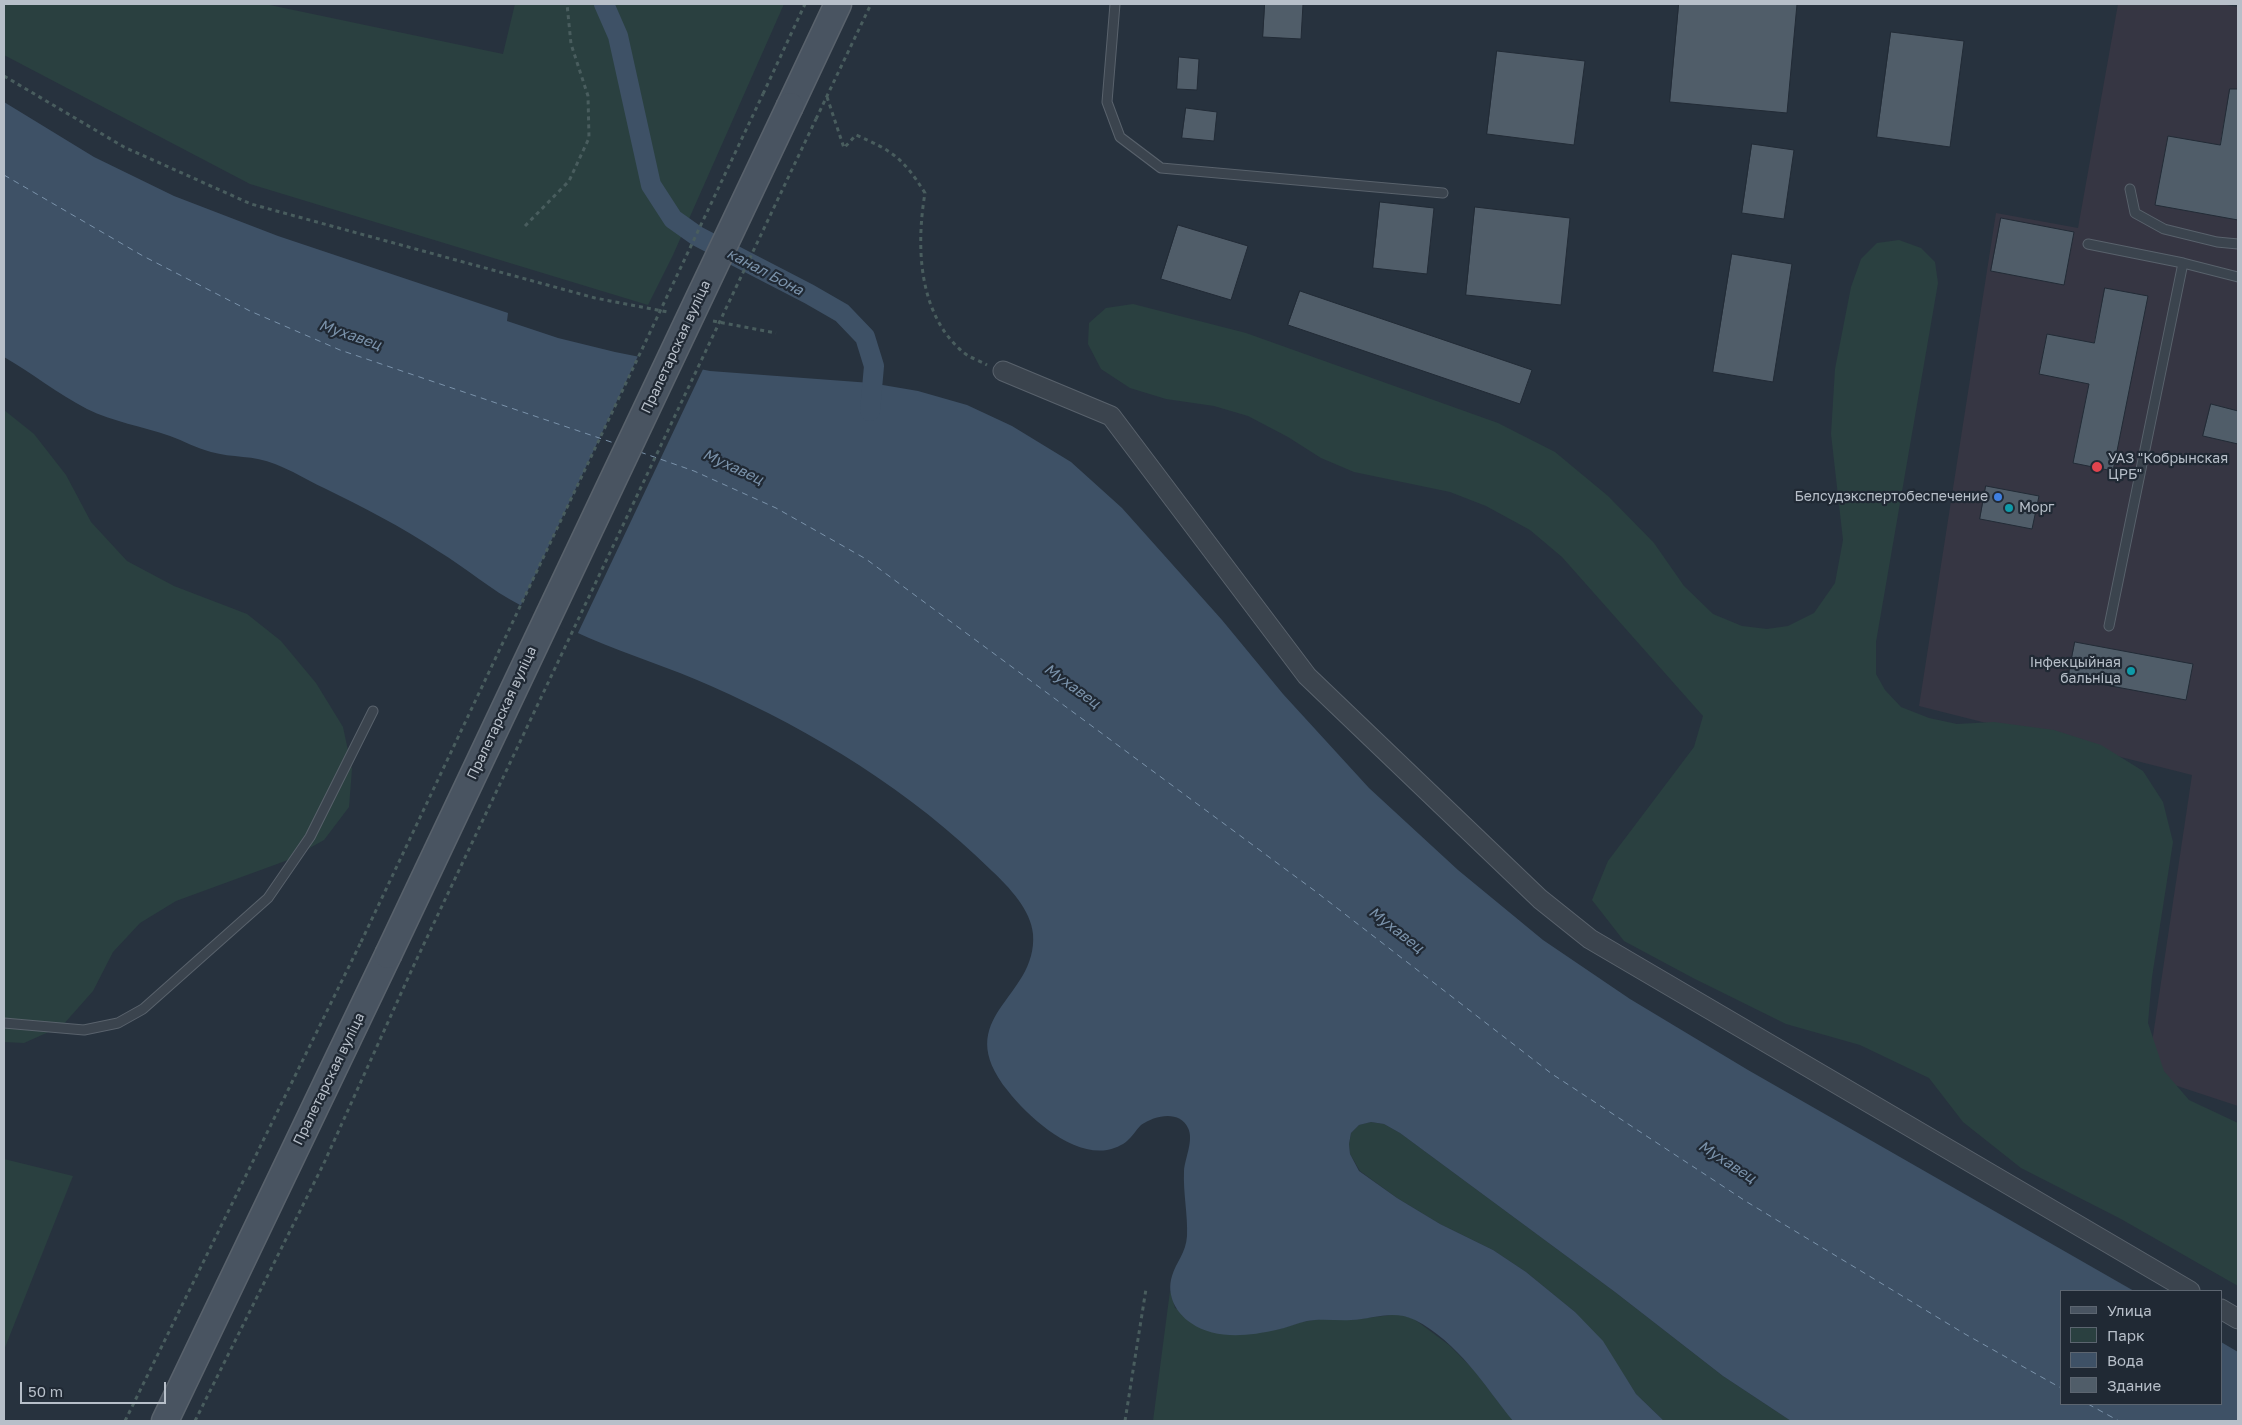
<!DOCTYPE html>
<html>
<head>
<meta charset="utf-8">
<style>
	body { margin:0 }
	#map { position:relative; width:2242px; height:1425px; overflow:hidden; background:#27323e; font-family:"Golos Text",sans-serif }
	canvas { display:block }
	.frame { position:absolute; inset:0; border:5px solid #b7bfc9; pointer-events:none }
	.legend { position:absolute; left:2060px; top:1290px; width:162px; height:115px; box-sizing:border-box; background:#202934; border:1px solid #5c6570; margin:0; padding:6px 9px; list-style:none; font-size:15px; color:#b7bfc9 }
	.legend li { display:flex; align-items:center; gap:10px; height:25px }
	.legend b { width:25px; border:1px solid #5c6570 }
	.scale { position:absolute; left:20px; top:1382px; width:146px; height:22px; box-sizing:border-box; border:2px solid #b7bfc9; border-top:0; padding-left:6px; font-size:15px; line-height:18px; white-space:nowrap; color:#b7bfc9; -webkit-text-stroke:4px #202934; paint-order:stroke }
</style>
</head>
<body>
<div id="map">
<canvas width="2242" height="1425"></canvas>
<div class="frame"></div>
<ul class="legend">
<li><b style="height:6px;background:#495461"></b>Улица</li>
<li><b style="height:14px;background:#2a4040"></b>Парк</li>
<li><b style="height:14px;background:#3e5166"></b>Вода</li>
<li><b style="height:14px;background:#505d69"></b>Здание</li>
</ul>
<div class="scale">50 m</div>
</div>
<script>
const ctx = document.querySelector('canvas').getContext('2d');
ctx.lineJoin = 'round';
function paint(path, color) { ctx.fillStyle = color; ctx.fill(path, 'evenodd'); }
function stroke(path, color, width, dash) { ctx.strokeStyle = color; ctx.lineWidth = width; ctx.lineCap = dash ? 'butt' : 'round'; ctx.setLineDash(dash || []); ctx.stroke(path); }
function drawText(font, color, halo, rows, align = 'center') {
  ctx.font = font + ' "Golos Text",sans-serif'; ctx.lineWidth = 4.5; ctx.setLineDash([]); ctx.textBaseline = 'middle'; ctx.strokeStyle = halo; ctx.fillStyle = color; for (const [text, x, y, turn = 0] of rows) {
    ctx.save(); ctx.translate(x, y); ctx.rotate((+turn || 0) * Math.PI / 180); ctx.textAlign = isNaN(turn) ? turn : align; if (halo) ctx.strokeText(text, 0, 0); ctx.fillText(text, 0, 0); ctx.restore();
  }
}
const medical = new Path2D(`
	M2118,4H2221L2238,7V1106L2147,1076L2192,775L1919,706L1996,213L2078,228Z`);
const green = new Path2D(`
	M4,4H265L503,54L515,4H784L673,255L648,305L250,184L4,55Z
	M1899,240L1921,248L1935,262L1938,283L1876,642V674L1885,690L1901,707L1929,718L1957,724L1994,722L2054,730L2101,745L2143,771L2163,802L2173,842L2152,977L2148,1023L2164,1071L2189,1100L2238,1123V1286L2121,1219L2021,1168L1963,1122L1929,1078L1860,1045L1786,1024L1693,978L1624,941L1592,900L1608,861L1694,747L1703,716L1562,557L1530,530L1486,506L1450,492L1354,472L1321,458L1288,437L1248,416L1214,406L1166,399L1130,388L1101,369L1088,344L1089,323L1106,308L1133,304L1246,333L1498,423L1555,452L1608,496L1654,543L1684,586L1713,614L1742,626L1767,629L1788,626L1814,613L1835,583L1843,540L1831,434L1835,369L1851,287L1861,259L1877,243Z
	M4,410L34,434L66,475L91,522L127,561L174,586L247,614L281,641L316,683L343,727L352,769L349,807L324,840L288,860L176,901L140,923L113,952L93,991L62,1026L24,1043L4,1042Z
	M1371,1122L1384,1124L1400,1133L1615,1292L1723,1376L1791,1421H1664L1636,1394L1621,1371L1575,1312L1526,1272L1493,1250L1440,1224L1397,1198L1360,1171L1350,1154L1349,1144L1351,1133L1359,1125Z
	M4,1159L73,1176L4,1350Z
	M1170,1291L1175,1308L1231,1335L1280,1329L1301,1322L1327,1318L1351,1320L1399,1314L1414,1319L1449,1345L1473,1369L1513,1421H1153Z`);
const water = new Path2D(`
	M4,102L94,157L174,196L278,236L508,313L507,321L558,338L615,352L710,371L871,383L918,391L967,405L1012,426L1071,462L1122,508L1222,620L1283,694L1369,788L1458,870L1543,940L1630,999L1748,1070L2134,1291H2061V1404H2221V1342L2238,1352V1421H1791L1723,1376L1615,1292L1400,1133L1384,1124L1371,1122L1359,1125L1351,1133L1349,1144L1350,1154L1359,1171L1397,1198L1440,1224L1493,1250L1526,1272L1575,1312L1603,1341L1636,1394L1664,1421H1513C1484,1385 1458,1342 1415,1320C1393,1309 1373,1319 1351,1320C1336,1321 1322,1318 1307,1321C1297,1323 1287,1328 1276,1330C1249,1336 1215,1340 1191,1323C1176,1313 1166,1295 1172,1276C1176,1262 1186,1253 1187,1236C1188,1215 1183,1193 1184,1171C1185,1158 1194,1140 1188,1128C1180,1110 1155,1115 1141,1125C1136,1130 1132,1137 1127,1141C1123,1145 1113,1149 1107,1150C1072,1156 1028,1117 1008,1091C948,1016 1038,999 1033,934C1031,910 1009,887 992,871C911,791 815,732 711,686C671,668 629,655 589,638C566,628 543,616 520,605C491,590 466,568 438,551C402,527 363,507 324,488C307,480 291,470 275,464C254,455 232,458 211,452C196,448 184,441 170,436C142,426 113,422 87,409C58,394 32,373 4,357Z`);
const pier = new Path2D(`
	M639,354L704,367L577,635L520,607Z`);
const canal = new Path2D(`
	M604,4L618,36L651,185L673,219L697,236L809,294L842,313L865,337L874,366L870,411`);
const ferry = new Path2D(`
	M4,175L143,256L250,311L340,350L617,444
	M640,452L694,471L776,508L866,559L1315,891L1552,1074L1747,1202L1965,1334L2061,1388
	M2088,1404L2119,1421`);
const building = new Path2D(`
	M1265,4H1303L1301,39L1263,37Z
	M1679,4H1797L1787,113L1670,102Z
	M1891,32L1964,41L1950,147L1877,137Z
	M1497,51L1585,61L1574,145L1487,134Z
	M1179,57L1199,59L1197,90L1177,89Z
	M2230,89H2238V220L2155,205L2168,136L2220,145Z
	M1186,108L1217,112L1214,141L1182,138Z
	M1752,144L1794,150L1784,219L1742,213Z
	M1380,202L1434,208L1427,274L1373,268Z
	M1475,207L1570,218L1561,305L1466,295Z
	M2001,218L2074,232L2064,285L1991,271Z
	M1178,225L1248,246L1231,300L1161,279Z
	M1732,254L1792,264L1773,382L1713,372Z
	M2105,288L2148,296L2113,471L2073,463L2089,384L2039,374L2047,334L2094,343Z
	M1300,291L1532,370L1520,404L1288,325Z
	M2211,404L2238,411V444L2203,436Z
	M1986,486L2039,496L2032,529L1980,519Z
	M2075,642L2193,664L2186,700L2068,678Z`);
const path = new Path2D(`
	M4,76L124,147L251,204L595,298L668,312
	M763,94L805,4
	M827,97L844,148L856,135C893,151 903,158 925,193C916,246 918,314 963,352C970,358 980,361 987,365
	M816,119L871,4
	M525,226L569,181L589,138L588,96L571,44L567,4
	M713,321L776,333
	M125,1421L361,942
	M195,1421L324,1163L413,967
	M1125,1421L1146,1289`);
const lane = new Path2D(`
	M1115,4L1107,102L1120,137L1161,168L1443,193
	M2130,189L2135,213L2164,229L2217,242L2238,244
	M2088,244L2183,263
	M2109,626L2183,263L2238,277
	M4,1023L84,1030L118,1023L143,1009L268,898L310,837L373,711`);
const street = new Path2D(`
	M1003,371L1111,416L1307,676L1540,899L1590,939L2190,1291
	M2221,1309L2238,1319`);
const secondary = new Path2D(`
	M790,106L838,4
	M165,1421L388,955`);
const pathBridge = new Path2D(`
	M361,942L763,94
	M413,967L816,119`);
const secondaryBridge = new Path2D(`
	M388,955L790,106`);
const markers = [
	[2097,467,6,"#e0444e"],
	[1998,497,5,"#3f7fe0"],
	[2009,508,5,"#0f9aa8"],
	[2131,671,5,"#0f9aa8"]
];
const streetNames = [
	["Пралетарская вуліца",676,347,-65],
	["Пралетарская вуліца",502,713,-65],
	["Пралетарская вуліца",329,1079,-64]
];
const poiNames = [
	["УАЗ \"Кобрынская",2108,459],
	["ЦРБ\"",2108,475],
	["Белсудэкспертобеспечение",1988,497,"right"],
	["Морг",2019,508],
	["Інфекцыйная",2121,663,"right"],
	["бальніца",2121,679,"right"]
];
const waterNames = [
	["канал Бона",765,272,28],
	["Мухавец",350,335,19],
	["Мухавец",733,467,25],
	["Мухавец",1072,686,36],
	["Мухавец",1396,930,38],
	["Мухавец",1727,1162,33]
];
paint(medical, '#363643');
paint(green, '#2a4040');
paint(water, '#3e5166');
paint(pier, '#27323e');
stroke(canal, '#3e5166', 20);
stroke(ferry, '#7a92aa', 1, [6, 5]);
paint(building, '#505d69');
stroke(building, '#222b36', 1);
stroke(lane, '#59626c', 11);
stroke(street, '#59626c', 21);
stroke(secondary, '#59626c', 29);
stroke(path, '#495d5e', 3, [4, 4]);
stroke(lane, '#3b444e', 9);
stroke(street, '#3b444e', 19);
stroke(secondary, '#495461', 26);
stroke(secondaryBridge, '#59626c', 29, []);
stroke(pathBridge, '#495d5e', 3, [4, 4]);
stroke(secondaryBridge, '#495461', 26);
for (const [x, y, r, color] of markers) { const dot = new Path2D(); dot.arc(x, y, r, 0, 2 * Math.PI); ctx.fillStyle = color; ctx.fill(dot); stroke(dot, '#202934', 2); }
drawText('14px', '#b7bfc9', '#202934', streetNames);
drawText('14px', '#b7bfc9', '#202934', poiNames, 'left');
drawText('italic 15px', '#7a92aa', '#202934', waterNames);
</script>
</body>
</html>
